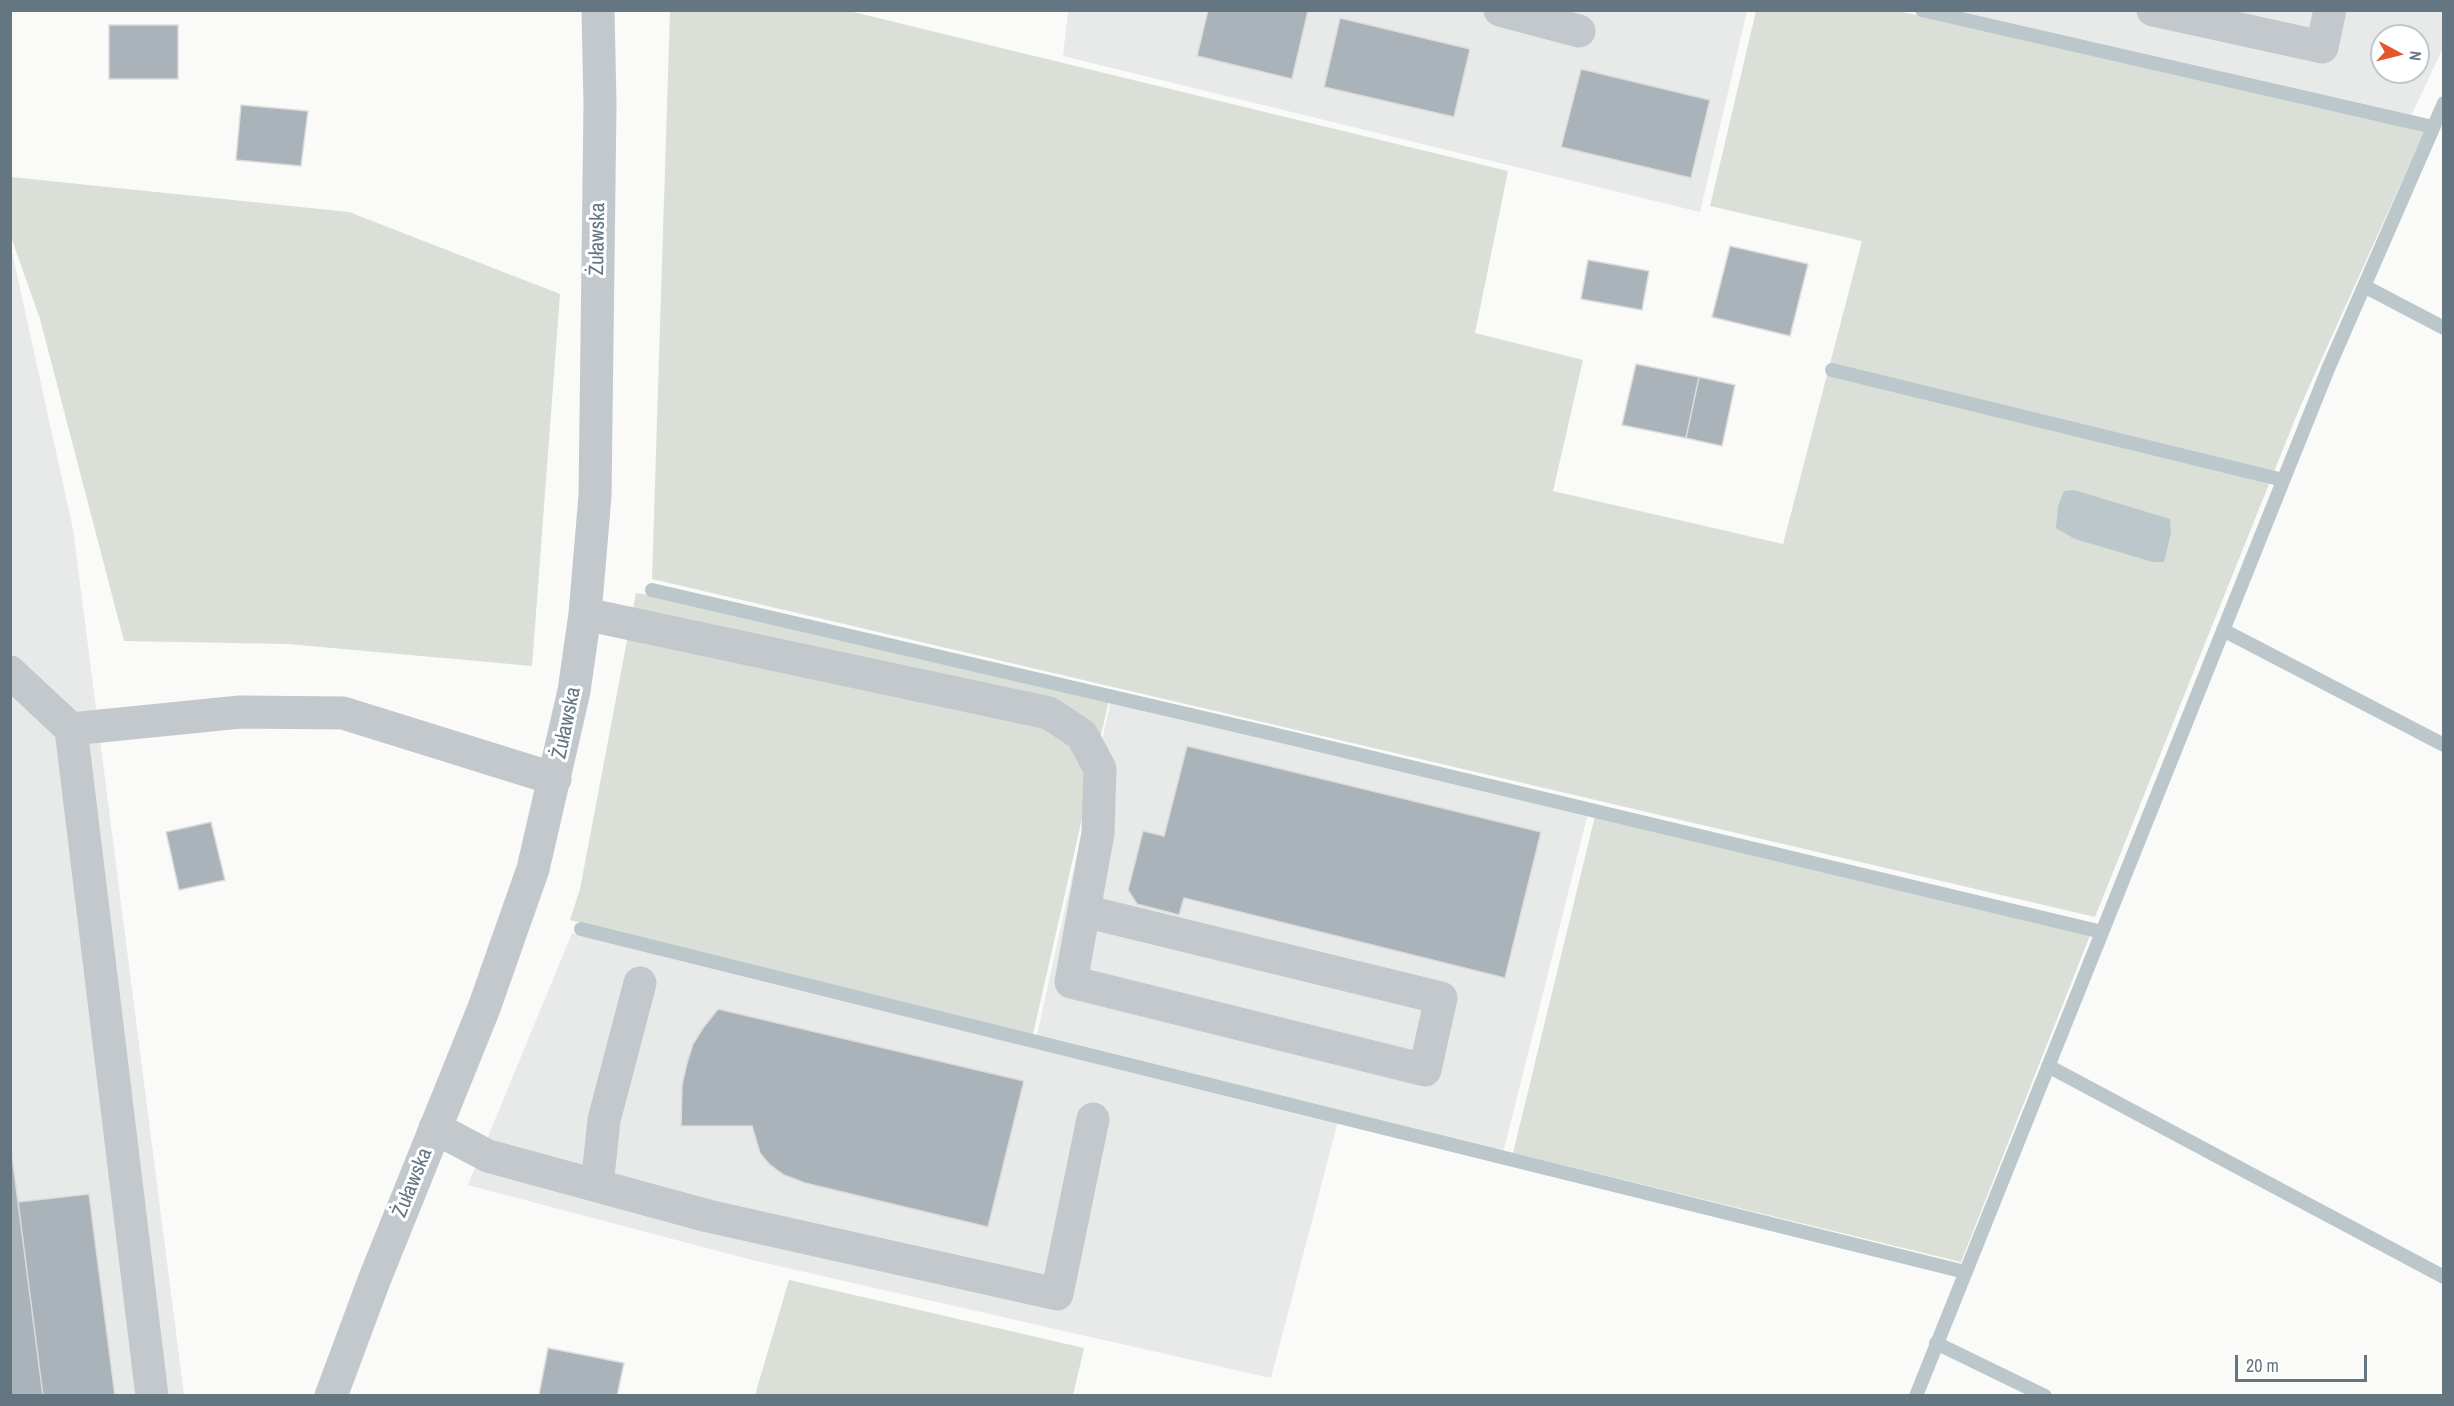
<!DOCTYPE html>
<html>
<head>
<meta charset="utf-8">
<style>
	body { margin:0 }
	#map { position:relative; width:2454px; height:1406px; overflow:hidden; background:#fafaf8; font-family:"Archivo Narrow",sans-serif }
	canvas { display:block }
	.frame { position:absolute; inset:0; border:12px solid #657683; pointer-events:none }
	.north { position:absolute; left:2370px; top:24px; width:60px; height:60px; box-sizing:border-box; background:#fff; border:2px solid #c1c8cd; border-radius:50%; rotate:97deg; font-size:16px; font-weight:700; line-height:24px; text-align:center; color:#657683 }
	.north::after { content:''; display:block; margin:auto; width:21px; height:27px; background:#e4572e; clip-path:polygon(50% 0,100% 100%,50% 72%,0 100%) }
	.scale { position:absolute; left:2235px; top:1355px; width:132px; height:27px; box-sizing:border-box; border:3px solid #657683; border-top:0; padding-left:8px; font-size:18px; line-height:21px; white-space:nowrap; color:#657683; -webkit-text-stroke:4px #fff; paint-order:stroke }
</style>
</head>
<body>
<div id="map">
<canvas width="2454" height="1406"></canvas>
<div class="frame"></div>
<div class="north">N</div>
<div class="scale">20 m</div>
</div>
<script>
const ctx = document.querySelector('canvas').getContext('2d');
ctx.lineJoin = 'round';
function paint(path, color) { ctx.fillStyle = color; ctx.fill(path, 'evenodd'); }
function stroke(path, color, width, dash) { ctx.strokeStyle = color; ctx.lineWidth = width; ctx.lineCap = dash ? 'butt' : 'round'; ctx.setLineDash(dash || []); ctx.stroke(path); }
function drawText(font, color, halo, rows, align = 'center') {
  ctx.font = font + ' "Archivo Narrow",sans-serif'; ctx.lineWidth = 6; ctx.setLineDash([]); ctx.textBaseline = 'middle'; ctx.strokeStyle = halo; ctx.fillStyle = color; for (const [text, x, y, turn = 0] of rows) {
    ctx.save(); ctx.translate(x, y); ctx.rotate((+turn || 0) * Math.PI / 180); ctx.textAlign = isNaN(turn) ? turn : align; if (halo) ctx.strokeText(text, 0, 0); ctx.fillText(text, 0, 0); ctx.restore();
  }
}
const built = new Path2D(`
	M1068,11H1747L1700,212L1063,56Z
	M1952,11H2443V48L2410,118ZM2382,36H2418V72H2382Z
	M10,243L73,529L184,1395H11Z
	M1111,700L1588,813L1503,1153L1037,1035Z
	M572,933L1338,1121L1271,1378L752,1260L468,1185Z`);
const green = new Path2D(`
	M670,11H849L1508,171L1475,333L1583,360L1553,491L1783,544L1862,241L1710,206L1756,11H1898L2425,130L2300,407L2095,917L652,579Z
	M11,177L349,212L560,294L532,666L288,644L124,641L40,319L11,237Z
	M636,593L671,599L1109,700L1033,1034L570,920L580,889Z
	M1595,816L2091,933L1961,1262L1513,1153Z
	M789,1280L1084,1348L1073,1395H755Z`);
const water = new Path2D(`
	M2074,490L2170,519L2171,533L2164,562H2153L2075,539L2056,528L2058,506L2064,491Z`);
const stream = new Path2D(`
	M1922,10L2433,127
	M2364,286L2444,328
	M1832,370L2283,480
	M652,590L1273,734L2102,932
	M2223,630L2444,745
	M581,929L1965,1272
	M2048,1066L2444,1277
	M1936,1343L2045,1396
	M1916,1396L2328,369L2444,103`);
const building = new Path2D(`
	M1208,10L1308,11L1292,79L1197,56Z
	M1340,18L1470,49L1454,117L1324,87Z
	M109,25H178V79H109Z
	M1581,69L1710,100L1691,178L1561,147Z
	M241,105L308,111L301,166L236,160Z
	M1730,246L1808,264L1790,336L1712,317Z
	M1588,260L1649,271L1642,310L1581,299Z
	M1636,364L1699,377L1686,438L1622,425Z
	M1699,377L1735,385L1722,446L1686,438Z
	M1187,746L1541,832L1505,978L1184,898L1179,915L1137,904L1128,890L1143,831L1164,836Z
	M211,822L225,880L179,890L166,832Z
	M718,1009L1024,1081L988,1227L805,1183L784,1175L769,1164L760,1153L752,1126H681L682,1085L687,1063L693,1044L703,1028Z
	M10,1141L18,1202L43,1396H10Z
	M89,1194L115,1396H43L18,1202Z
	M548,1348L624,1363L617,1396L539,1395Z`);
const minor = new Path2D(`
	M1500,10L1579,31
	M2153,10L2322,47L2330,10
	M585,614L1049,713L1082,735L1100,769L1098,833L1071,982L1425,1070L1441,998L1084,911
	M10,672L71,729
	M435,1128L488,1156L708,1216L1057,1294L1093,1119
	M597,1186L604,1120L640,983
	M152,1396L71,729L240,712L343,713L555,779
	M331,1396L375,1278L484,1008L533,869L574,691L585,614L595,496L600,104L598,10`);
const streetNames = [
	["Żuławska",598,239,-89],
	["Żuławska",567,723,-78],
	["Żuławska",413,1183,-68]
];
paint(built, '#e8e9e9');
paint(green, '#dadfd7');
paint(water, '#bbc7cb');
stroke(stream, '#bbc7cb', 14);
paint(building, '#aab3b9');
stroke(building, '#dcdcda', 1.5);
stroke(minor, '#c3c8cc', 33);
drawText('21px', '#657683', '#fff', streetNames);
</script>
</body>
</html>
